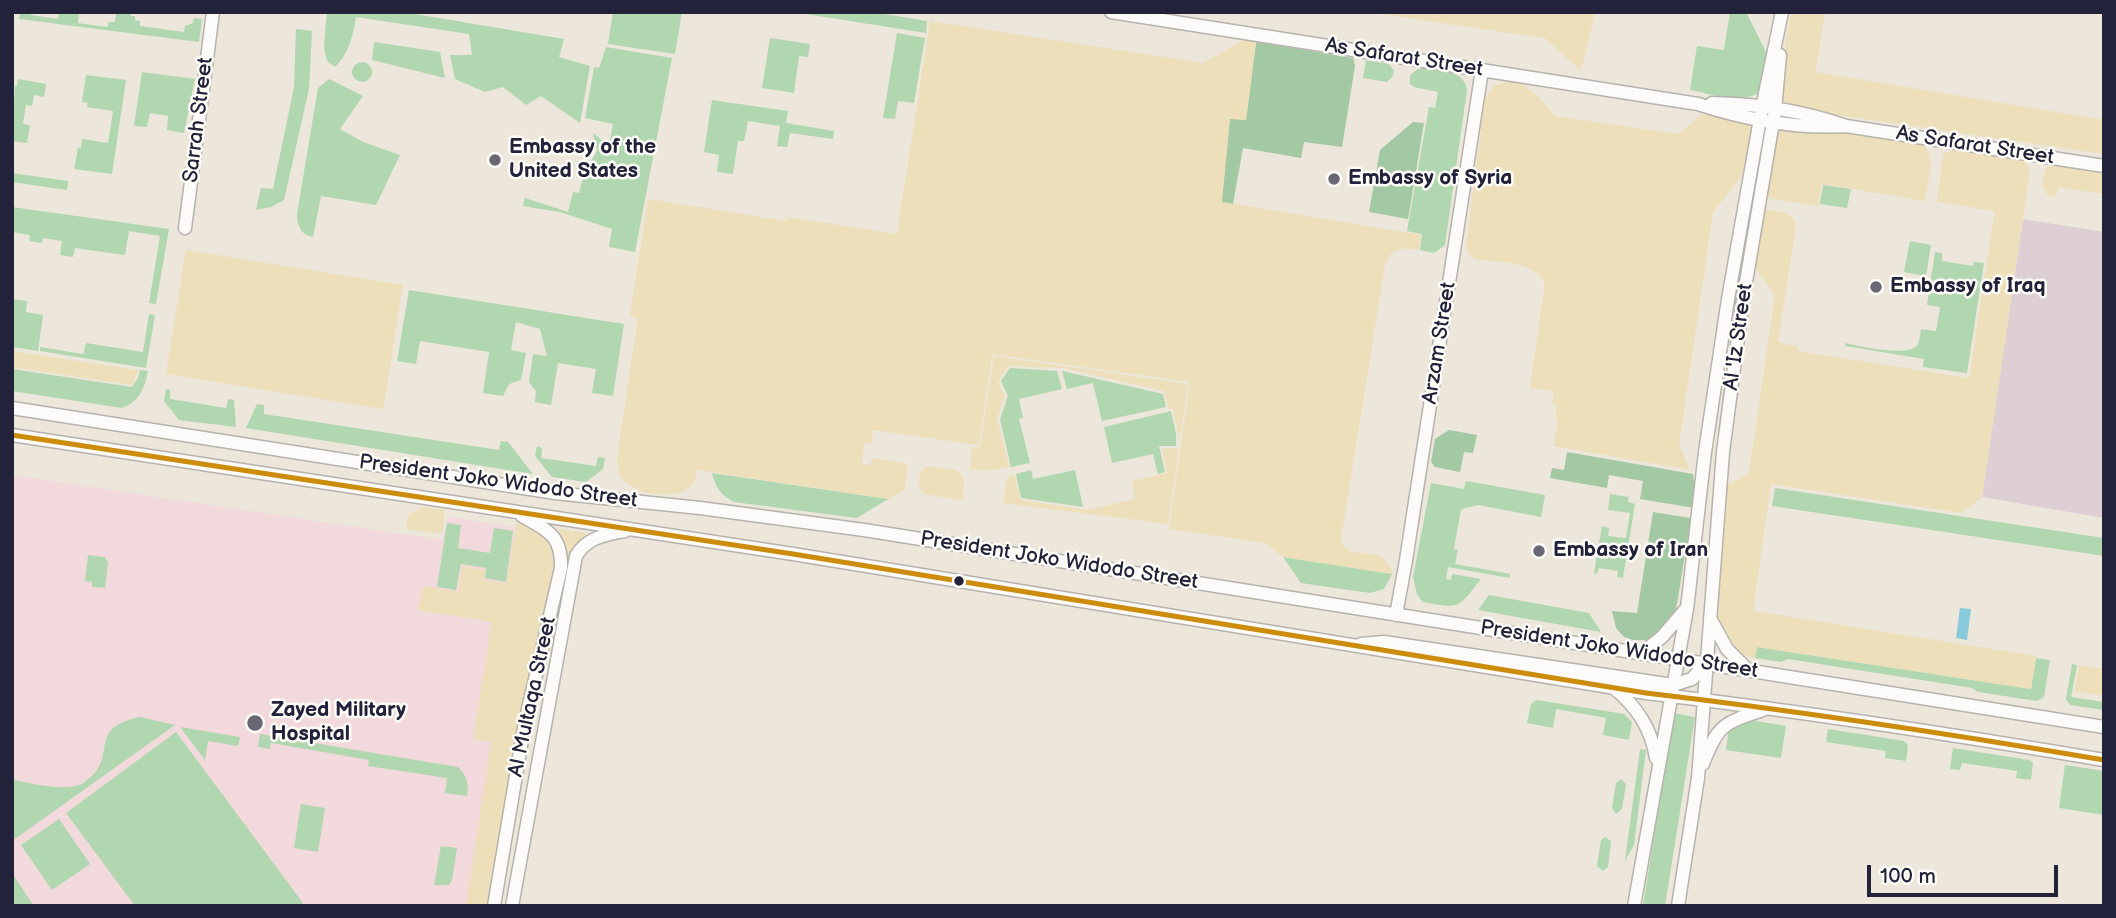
<!DOCTYPE html>
<html>
<head>
<meta charset="utf-8">
<style>
	body { margin:0 }
	#map { position:relative; width:2116px; height:918px; overflow:hidden; background:#ece6db; font-family:"Balsamiq Sans",sans-serif }
	canvas { display:block }
	.frame { position:absolute; inset:0; border:14px solid #22223b; pointer-events:none }
	.scale { position:absolute; left:1867px; top:865px; width:191px; height:32px; box-sizing:border-box; border:4px solid #22223b; border-top:0; padding-left:9px; font-size:21px; line-height:24px; white-space:nowrap; color:#22223b; -webkit-text-stroke:5px #fdfcf7; paint-order:stroke }
</style>
</head>
<body>
<div id="map">
<canvas width="2116" height="918"></canvas>
<div class="frame"></div>
<div class="scale">100 m</div>
</div>
<script>
const ctx = document.querySelector('canvas').getContext('2d');
ctx.lineJoin = 'round';
function paint(path, color) { ctx.fillStyle = color; ctx.fill(path, 'evenodd'); }
function stroke(path, color, width, dash) { ctx.strokeStyle = color; ctx.lineWidth = width; ctx.lineCap = dash ? 'butt' : 'round'; ctx.setLineDash(dash || []); ctx.stroke(path); }
function drawText(font, color, halo, rows, align = 'center') {
  ctx.font = font + ' "Balsamiq Sans",sans-serif'; ctx.lineWidth = 5; ctx.setLineDash([]); ctx.textBaseline = 'middle'; ctx.strokeStyle = halo; ctx.fillStyle = color; for (const [text, x, y, turn = 0] of rows) {
    ctx.save(); ctx.translate(x, y); ctx.rotate((+turn || 0) * Math.PI / 180); ctx.textAlign = isNaN(turn) ? turn : align; if (halo) ctx.strokeText(text, 0, 0); ctx.fillText(text, 0, 0); ctx.restore();
  }
}
const built = new Path2D(`
	M12,475L442,540L449,517L527,529L468,906H12Z`);
const industrial = new Path2D(`
	M2023,219L2104,232V518L1982,497Z`);
const green = new Path2D(`
	M20,12H31V15L58,19L59,12H79L78,23L107,27L109,22H115L116,12L131,13V16H135V20L140,21V26L184,32L185,26L193,23L194,18L202,19L199,42L19,19Z
	M327,12H403L564,39L559,57L590,66L580,123L541,96L526,105L503,87L485,92L455,79L450,55H472L469,34L356,17C354,34 348,55 335,67L327,61L324,47Z
	M613,12H682L675,54L608,44Z
	M793,12H872L927,21L926,33Z
	M1730,12H1746L1767,54L1759,93C1740,104 1711,94 1690,90L1697,46L1724,50Z
	M296,29L312,31L309,89L284,200L271,207L256,210L261,188L273,189L294,87Z
	M897,33L925,38L914,103L898,101L895,119L883,118Z
	M770,38L810,44L808,57L799,56L794,93L762,88Z
	M374,42L440,52L445,78L372,60Z
	M606,47L672,58L635,252L609,247L612,229L560,212L523,206L525,198L568,212L573,192L579,193L585,170L598,150L590,147L595,142L593,133L609,146L613,124L585,118L594,67L599,68Z
	M1366,60L1389,64L1394,71L1393,76L1387,82L1363,78Z
	M352 72a10 10 0 1 1 20 0a10 10 0 1 1-20 0Z
	M1423,68C1440,71 1464,69 1467,90L1445,245L1434,253L1420,250L1422,234L1407,231L1429,107L1435,108L1438,92L1414,87L1410,84V75L1418,69Z
	M142,72L195,79L184,133L167,130L168,116L150,113L147,127L134,126Z
	M86,75L126,80L112,174L74,169L78,148H81L82,139L108,143L113,111L87,107L88,103L82,102Z
	M18,79L46,84L44,97L34,95L32,106L26,105L23,124L30,125L27,143L12,141L15,86H17Z
	M329,79L363,96L340,129L363,142L400,155L376,205L321,196L313,237C301,235 297,226 297,214L318,88Z
	M712,100L788,111L786,123L834,131L833,139L790,133L787,147L777,146L780,126L748,121L744,141H738L733,174L717,172L719,155L704,152Z
	M12,173L68,181L67,190L12,182Z
	M1823,185L1851,189L1847,208L1820,204Z
	M12,207L169,229L156,304L149,303L160,236L129,231L125,255L75,248L73,257L60,255L62,241L43,238L42,243L29,241L30,235L12,232Z
	M1910,241L1931,245L1926,276L1904,272Z
	M1935,252L1942,253V261L1973,266L1974,262L1984,263L1967,373L1923,367L1924,359L1845,346V343C1859,346 1910,358 1917,345C1920,341 1920,334 1921,329L1936,331L1940,307L1927,305Z
	M409,290L624,324L613,396L592,393L596,369L558,363L551,405L535,402L536,391L529,382L533,354L547,356L540,329L516,322L511,350L526,353L521,380L509,384L503,396L483,393L489,352L420,341L416,364L397,361Z
	M12,299L27,301L26,312L43,315L38,351L12,347Z
	M149,314L155,315L146,368L40,351V347L83,354L86,343L143,352Z
	M1010,368L1057,371L1062,389L1019,399L1023,418L1019,419L1030,463L1011,467L1000,419L1008,396L1001,381Z
	M12,369L132,387L138,378L140,370L148,371C144,389 140,401 122,408L12,391Z
	M1062,371L1163,394L1166,407L1102,421L1093,383L1067,389Z
	M166,389L170,390V399L226,408L228,399L234,400L236,427L179,420L164,401Z
	M257,404L264,405V414L499,450L501,441L508,442L533,474L246,428Z
	M1171,411L1176,434V446H1159L1165,472L1158,474L1153,454L1112,463L1104,427Z
	M537,446L542,448L541,458L596,466L598,457L605,458L603,469L586,482L552,477L535,456Z
	M1031,470L1033,479L1075,470L1083,507L1021,498L1016,474Z
	M712,473L888,499L857,518L734,502C720,494 716,488 712,473Z
	M1466,481L1545,495L1541,517L1479,505L1461,509L1454,549L1458,550L1455,564L1510,574V578L1448,567L1446,579L1451,580L1452,574L1481,579C1457,609 1461,609 1423,602L1417,595L1413,577L1431,483L1464,489Z
	M1775,488L2104,538V556L1772,506Z
	M1610,494L1629,497L1628,502L1635,504L1623,578L1617,577L1618,571L1599,568L1597,574L1594,573L1602,526L1609,528L1608,536L1626,538L1630,513L1608,510Z
	M447,523L461,525L458,548L490,553L494,528L513,531L506,582L485,578L486,568L461,564L456,590L437,587Z
	M88,555L105,557L108,563L105,588L92,587V582L85,581Z
	M1283,557L1392,574L1384,589L1370,593L1301,583Z
	M1489,595L1589,613L1601,632L1478,610Z
	M1757,647L2031,689L2036,658L2050,660L2044,697L2037,701L1978,692L1972,688L1788,659L1781,662L1755,658Z
	M2072,664L2077,665L2071,697L2104,702V710L2070,705L2066,699Z
	M1537,700L1624,714L1632,722L1629,740L1603,735L1606,718L1556,709L1553,728L1527,723L1531,704Z
	M1673,713L1695,717L1665,906H1643Z
	M140,717L175,725L12,841V780C33,783 58,791 79,785C84,784 88,779 92,776C116,752 88,728 140,717Z
	M1744,719L1786,726L1781,758L1726,750L1729,728Z
	M180,727L240,737L238,746L208,741L205,760Z
	M1828,729L1904,741L1908,745L1906,761L1885,758L1886,751L1826,742Z
	M176,732L303,903L299,906H135L66,813Z
	M260,734L458,767C467,776 469,784 467,796L445,793L447,778L368,766L369,760L271,743L270,749L258,747Z
	M1953,748L2029,760L2033,763L2031,780L2016,778L2017,771L1962,763L1960,770L1950,769Z
	M1640,749L1646,750L1634,845L1625,861Z
	M2065,765L2104,771V815L2059,808Z
	M1621,779L1626,784L1622,809L1616,814L1612,808L1616,783Z
	M301,804L325,808L318,852L294,848Z
	M59,819L90,864L52,890L21,845Z
	M1605,837L1611,841L1608,867L1603,871L1597,866L1601,840Z
	M441,846L457,848L452,880L449,885H434Z
	M12,873L34,906H12Z`);
const forest = new Path2D(`
	M1256,42L1353,58L1355,66L1342,147L1304,142L1301,158L1243,148L1233,204L1221,202L1230,118L1246,120Z
	M1413,122L1424,123L1408,219L1369,212L1380,150Z
	M1449,430L1477,435L1473,453L1464,452L1460,472L1435,467L1431,462L1435,439Z
	M1567,452L1693,474L1696,500L1695,508L1640,499L1643,481L1609,475L1607,488L1550,478L1552,468L1564,470Z
	M1653,512L1691,518L1674,622L1660,637L1647,640H1633L1624,637L1616,628L1612,611L1637,613Z`);
const sand = new Path2D(`
	M1365,12H1595L1581,71L1545,38Z
	M1791,12H1825L1815,72L2104,120V154L1796,109L1783,102L1778,87Z
	M930,21L1203,63L1244,40L1256,42L1246,120L1230,119L1222,202L1421,235L1419,250C1403,247 1391,247 1385,264L1341,539C1345,559 1367,549 1381,557C1385,559 1389,567 1393,570L1392,574L1283,557L1265,543L1169,529L1190,382L992,354L979,445L873,430L871,444L864,443L862,464L870,465L872,458L905,463L907,469L905,490L888,499L698,470C696,475 695,482 691,486C674,502 631,495 620,475C618,470 618,464 617,458L638,318L630,316L648,199L786,221L787,217L897,234Z
	M1508,81C1529,83 1542,101 1555,116L1678,134L1707,111L1749,122L1753,130L1742,176L1713,212L1679,445L1690,470L1554,446L1558,418H1555L1557,405L1552,404L1554,391L1530,388L1545,284C1535,260 1498,263 1475,259L1469,254L1466,246L1485,98L1494,86Z
	M1787,122L1921,143C1938,155 1927,182 1925,201L1822,184L1818,206L1769,198L1761,188L1769,136Z
	M1955,149L2024,161L2030,169L1982,497L1962,513L1771,484L1753,611L2036,656L2031,689L1757,647L1755,658L1722,651L1715,645L1722,487L1749,474L1775,295L1751,262L1758,215L1765,210C1779,212 1791,210 1796,225L1778,342L1798,347V351L1969,378L1995,211L1937,202L1943,154Z
	M2055,164L2104,172V194L2058,187L2056,197L2048,196L2042,184L2046,168Z
	M186,250L403,285L383,409L166,374Z
	M12,351L138,370L132,385L12,367Z
	M994,356L1188,384L1181,433H1178L1173,409H1169L1164,391L1063,368L1009,366L998,382L1005,397L997,419L1009,467L986,471L970,469L972,447H980Z
	M1162,448L1179,449L1168,524L1003,503L1007,478L1014,474L1021,500L1086,510L1135,499L1132,481L1167,473Z
	M929,466L957,470L964,479L962,500L923,494L919,486L921,471Z
	M423,507L445,510L442,534L406,529L408,515Z
	M516,523L543,528L556,552L491,906H466L491,742L473,739L492,622L418,610L423,586L458,592L463,566L485,570L483,580L507,583Z
	M559,529L587,533L568,557Z
	M2079,665L2104,669V696L2075,691Z`);
const water = new Path2D(`
	M1960,608L1971,609L1967,640L1956,638Z`);
const minor = new Path2D(`
	M1111,12L1698,104C1744,119 1797,129 1846,126
	M1712,103C1756,104 1804,111 1846,126L2104,166
	M185,228L213,12
	M12,408L555,493L700,508L864,530L2104,727
	M12,435L793,554L1646,693C1799,711 1951,734 2104,760
	M1396,615L1406,560L1482,70
	M1710,618L1727,649L1748,670
	M1361,644L1384,642L1673,685L1692,679L1705,664
	M1643,652L1662,637L1686,609
	M1614,688C1637,707 1651,728 1656,758
	M1703,764C1718,724 1724,723 1763,710
	M494,906L525,722L561,568C562,535 547,530 522,516
	M512,906L576,556C587,537 605,535 625,531
	M1634,906L1687,609L1705,452L1728,299L1762,108L1782,12
	M1678,906L1698,778L1723,452L1743,300L1775,110L1780,55`);
const bus1 = new Path2D(`
	M12,435L793,554L1646,693C1799,711 1951,734 2104,760`);
const markers = [
	[495,160,7,"#696773"],
	[1334,179,7,"#696773"],
	[1876,287,7,"#696773"],
	[1539,551,7,"#696773"],
	[959,581,6,"#22223b"],
	[255,723,9,"#696773"]
];
const streetNames = [
	["As Safarat Street",1404,58,9],
	["Sarrah Street",199,120,-83],
	["As Safarat Street",1975,146,9],
	["Al 'Iz Street",1739,337,-82],
	["Arzam Street",1440,343,-81],
	["President Joko Widodo Street",498,482,8],
	["President Joko Widodo Street",1059,561,9],
	["President Joko Widodo Street",1619,650,9],
	["Al Multaqa Street",533,697,-78]
];
const poiNames = [
	["Embassy of the",509,148],
	["United States",509,172],
	["Embassy of Syria",1348,179],
	["Embassy of Iraq",1890,287],
	["Embassy of Iran",1553,551],
	["Zayed Military",271,711],
	["Hospital",271,735]
];
paint(built, '#f1d9dc');
paint(industrial, '#ddcfd3');
paint(green, '#b0d7af');
paint(forest, '#a2c8a4');
paint(sand, '#eddfb9');
paint(water, '#88c9db');
stroke(minor, '#b6b2ad', 15);
stroke(minor, '#fcfbfa', 12);
stroke(bus1, '#cc8c0c', 5);
for (const [x, y, r, color] of markers) { const dot = new Path2D(); dot.arc(x, y, r, 0, 2 * Math.PI); ctx.fillStyle = color; ctx.fill(dot); stroke(dot, '#fdfcf7', 2.5); }
drawText('21px', '#22223b', '#fdfcf7', streetNames);
drawText('bold 21px', '#22223b', '#fdfcf7', poiNames, 'left');
</script>
</body>
</html>
